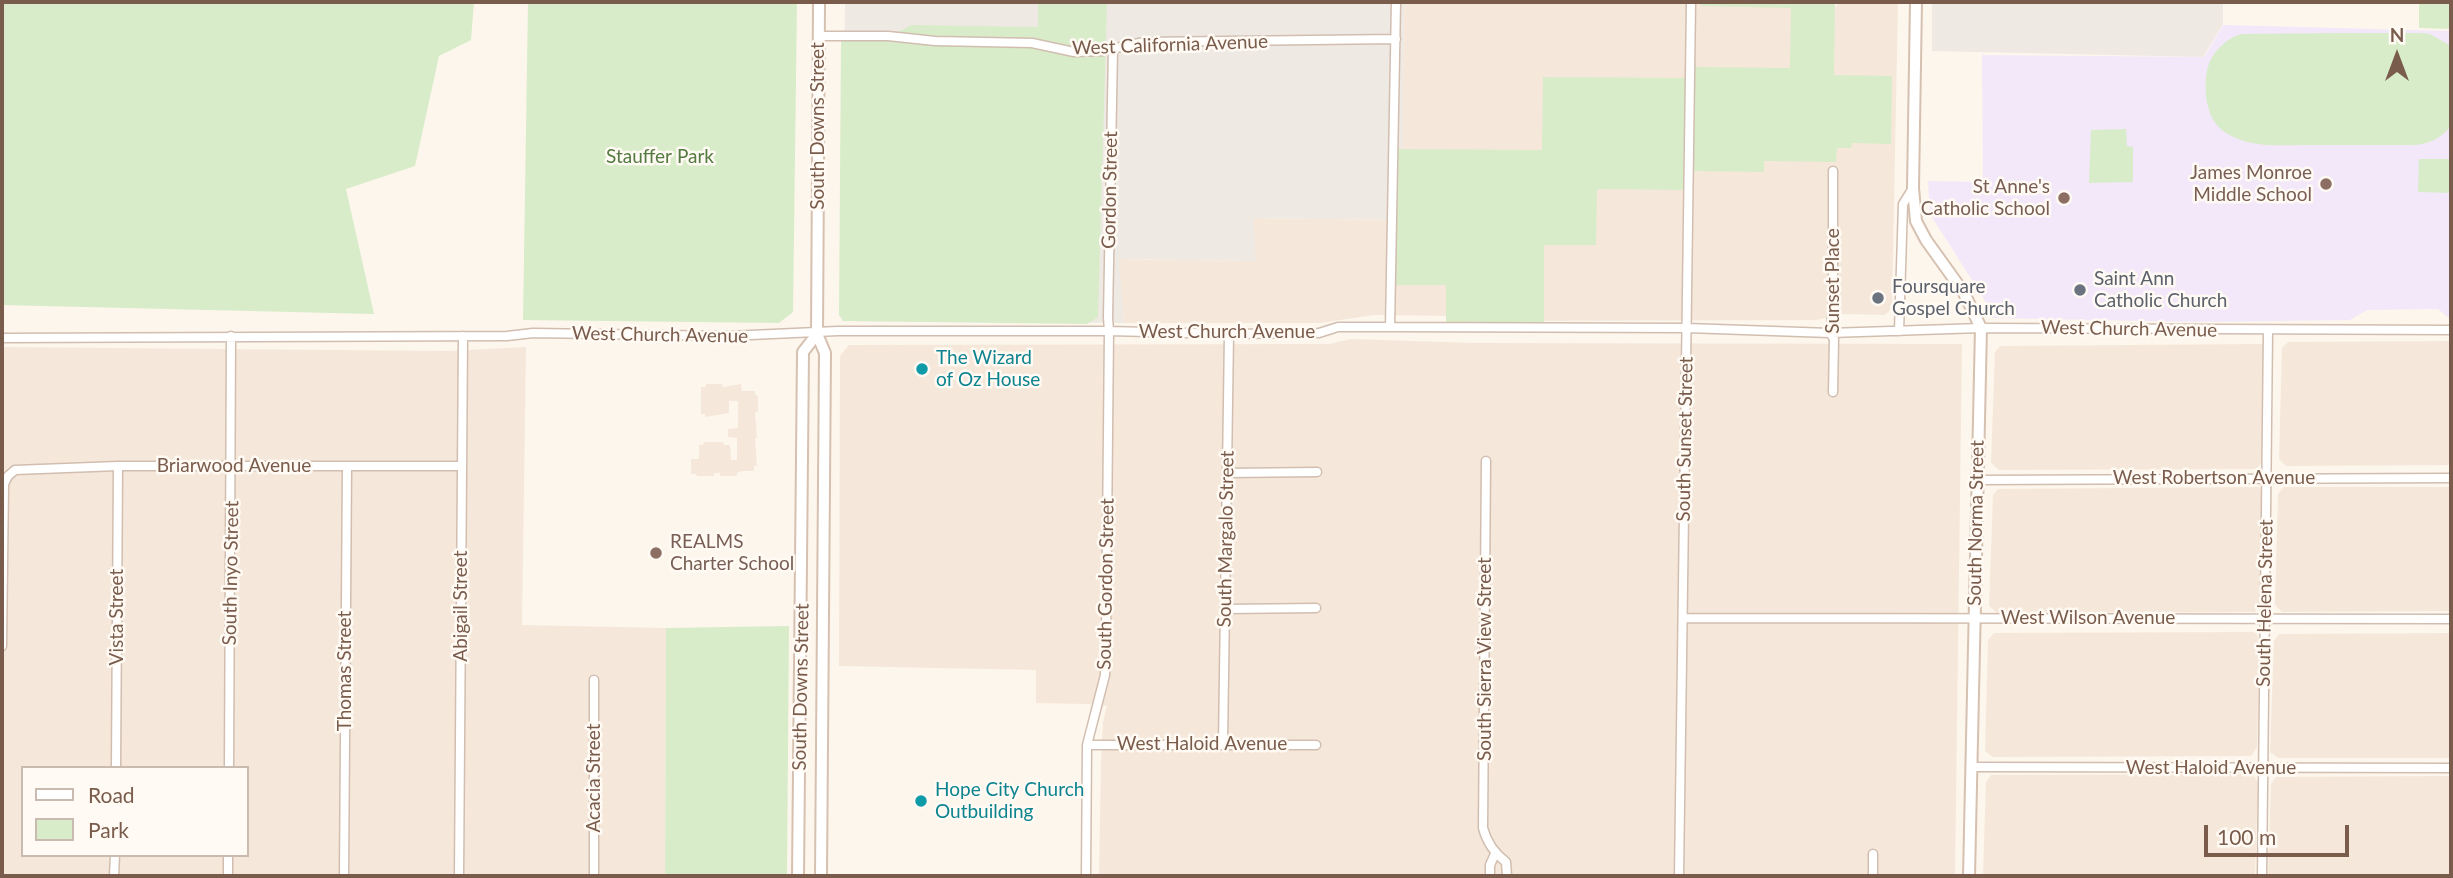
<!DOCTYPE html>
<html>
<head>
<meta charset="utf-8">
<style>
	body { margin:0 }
	#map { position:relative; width:2453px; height:878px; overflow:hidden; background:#fdf6ec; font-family:Lato,sans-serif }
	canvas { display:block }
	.frame { position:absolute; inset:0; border:4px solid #7a5c4d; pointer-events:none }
	.legend { position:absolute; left:21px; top:766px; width:228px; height:91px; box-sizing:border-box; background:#fffaf3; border:2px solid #cabbb1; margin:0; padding:9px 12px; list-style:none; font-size:21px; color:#7a5c4d }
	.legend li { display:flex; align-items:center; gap:14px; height:35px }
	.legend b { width:35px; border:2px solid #cabbb1 }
	.north { position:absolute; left:2362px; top:21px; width:70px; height:70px; -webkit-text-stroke:5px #fffaf3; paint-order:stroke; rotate:0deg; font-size:19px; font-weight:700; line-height:28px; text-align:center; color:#7a5c4d }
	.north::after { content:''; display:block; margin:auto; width:24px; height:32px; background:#7a5c4d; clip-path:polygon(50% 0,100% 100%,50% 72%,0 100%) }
	.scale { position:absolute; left:2204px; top:825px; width:145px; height:32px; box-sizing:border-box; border:4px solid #7a5c4d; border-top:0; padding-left:9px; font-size:21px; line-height:24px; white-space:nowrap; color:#7a5c4d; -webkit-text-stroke:5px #fffaf3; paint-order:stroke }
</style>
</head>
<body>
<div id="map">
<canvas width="2453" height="878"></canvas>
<div class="frame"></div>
<ul class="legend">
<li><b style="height:9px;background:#fff"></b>Road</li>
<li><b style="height:19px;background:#d8ecc9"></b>Park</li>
</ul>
<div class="north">N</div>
<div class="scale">100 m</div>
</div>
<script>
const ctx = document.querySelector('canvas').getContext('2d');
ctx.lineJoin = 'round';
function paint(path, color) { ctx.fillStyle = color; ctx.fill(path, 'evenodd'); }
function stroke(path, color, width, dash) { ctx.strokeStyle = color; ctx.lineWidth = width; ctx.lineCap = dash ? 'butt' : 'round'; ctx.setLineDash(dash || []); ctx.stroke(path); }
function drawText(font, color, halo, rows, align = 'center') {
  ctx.font = font + ' Lato,sans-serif'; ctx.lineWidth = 5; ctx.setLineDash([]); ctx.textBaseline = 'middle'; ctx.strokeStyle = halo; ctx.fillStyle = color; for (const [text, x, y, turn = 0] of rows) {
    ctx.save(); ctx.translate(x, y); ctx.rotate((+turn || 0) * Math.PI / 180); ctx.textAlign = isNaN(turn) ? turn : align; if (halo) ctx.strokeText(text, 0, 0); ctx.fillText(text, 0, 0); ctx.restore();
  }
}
const residential = new Path2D(`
	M1404,2H1701L1702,5L1837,6L1838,2H1898L1892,308L1885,315L1844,314L1816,320L1483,321L1454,316L1374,315L1320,323H1124L1118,259L1255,261L1252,218L1401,220Z
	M1351,339L1475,343L1962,344L1955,876H1099L1101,763L1103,722L1107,706L1088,704L1036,703V670L839,666L840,356L849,345L1329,344Z
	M2451,341V465L2286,466L2279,459L2282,348L2288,342Z
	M2262,344L2267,354L2263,459L2257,469L1999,470L1991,463L1995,352L2000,346Z
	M2,347L447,351L526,347L522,625L666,628L665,876H2ZM23,768H247V855H23Z
	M706,384H722L723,387L741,384L742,391H755V395L758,396V412H755L757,438H755L757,466H754V471H742L737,473V476H720V473H714V476H697L696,474H691V459H699V445H703L704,442H723L724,445H730L731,460H737V438L728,437V429L738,428V401H729V413L705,417V414H701V387H706Z
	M2260,487L2265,497L2261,603L2255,612L1997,613L1989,606L1993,495L1998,489Z
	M2284,487H2451V611L2282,612L2275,605L2278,494Z
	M2256,632L2260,641L2257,747L2251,756L1993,757L1985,751L1988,640L1994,633Z
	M2451,633V758H2278L2270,752L2274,641L2279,634Z
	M2253,774L2258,783L2255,876H1983L1986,782L1991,775Z
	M2451,776V876H2268L2271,784L2276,777Z`);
const industrial = new Path2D(`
	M845,2H1404L1402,220L1253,218L1256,261L1119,259L1124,323L849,321L841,316Z
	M1932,2H2223V24L2203,57L1932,51Z`);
const education = new Path2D(`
	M2223,25L2451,31V320L2438,309L2367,310L2350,320L2196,322L1992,318L1984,299L1930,214L1928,181L1983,182L1982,55L2204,57Z`);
const green = new Path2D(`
	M2,2H474L471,40L439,56L415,166L346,189L374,314L2,305Z
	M528,2H797L793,312L779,323L523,320Z
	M1038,2H1107L1098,317L1087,324L843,321L839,315L841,41C866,39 890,39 911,25L1038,27Z
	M1701,2H1835L1834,75L1892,76L1891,144L1852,143L1851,148H1837L1836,162L1764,161V172L1693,171L1694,67L1790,68L1791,8L1701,6Z
	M2419,2H2451V29L2419,28Z
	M2334,33H2422L2430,34L2449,45L2451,48V126C2441,138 2430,144 2414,145C2381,145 2349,145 2317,145C2289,144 2253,150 2228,134C2208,123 2204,98 2206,77C2208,57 2221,41 2241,34Z
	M1543,77L1685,78L1684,190L1597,189L1596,245H1544V324H1446V285H1395L1396,149L1542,150Z
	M2126,129L2127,146L2133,147V182L2089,183L2091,130Z
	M2419,159H2451V193L2418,192Z
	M789,626L787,876H665L666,628Z`);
const street = new Path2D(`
	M819,36H888L935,41L1032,43L1074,52L1102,51L1144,42L1396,39
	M1833,171V308L1830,333L1834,339L1833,392
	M1390,327L1396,2
	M1899,331L1903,204L1913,188
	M2,338L507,336L533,333L729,336L838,331H1109L1229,334L1319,333L1338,327H1390L1687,328L1830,333L1981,328L2451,330
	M1486,461L1483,828C1487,843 1494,853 1506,862L1507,876
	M1227,473L1317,472
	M1977,480L2451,478
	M1225,609L1316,608
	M1683,618L2451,619
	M2,646L4,484L8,476L15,470L118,466H462
	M1223,743L1229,334
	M1087,745H1316
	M1971,767L2451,768
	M116,768L118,466
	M229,768L231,336
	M114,876L115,855
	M228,876V855
	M344,876L347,466
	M459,876L463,336
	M594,876V680
	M1086,876L1087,745L1105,675L1106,638L1109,331L1108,317L1113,48
	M1490,876V865L1495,854
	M1679,876L1691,2
	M1873,876V854
	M2262,876L2268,331`);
const secondary = new Path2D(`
	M819,2L817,334L825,353L821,876
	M1916,2L1913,188L1916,221L1926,240L1964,293L1981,328L1969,876
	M798,876L803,352L817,334`);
const markers = [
	[2326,184,7,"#8d6e63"],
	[2064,198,7,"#8d6e63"],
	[2080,290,7,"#6b7280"],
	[1878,298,7,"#6b7280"],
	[922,369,7,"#0f9aa8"],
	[656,553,7,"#8d6e63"],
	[921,801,7,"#0f9aa8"]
];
const streetNames = [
	["West California Avenue",1170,45,-2],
	["South Downs Street",818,126,-90],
	["Gordon Street",1110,190,-89],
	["Sunset Place",1833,281,-90],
	["West Church Avenue",2129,329,1],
	["West Church Avenue",1227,332],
	["West Church Avenue",660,335,1],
	["South Sunset Street",1685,439,-89],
	["Briarwood Avenue",234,466],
	["West Robertson Avenue",2214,478],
	["South Norma Street",1976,523,-89],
	["South Margalo Street",1226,539,-89],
	["South Inyo Street",231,573,-89],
	["South Gordon Street",1106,584,-89],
	["South Helena Street",2265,603,-89],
	["Abigail Street",461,606,-90],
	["Vista Street",117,617,-90],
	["West Wilson Avenue",2088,618],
	["South Sierra View Street",1485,659,-90],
	["Thomas Street",345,671,-90],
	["South Downs Street",801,687,-89],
	["West Haloid Avenue",1202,744],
	["West Haloid Avenue",2211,768],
	["Acacia Street",594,778,-90]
];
const parkNames = [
	["Stauffer Park",660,157]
];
const educationNames = [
	["James Monroe",2312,173],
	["Middle School",2312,195],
	["St Anne's",2050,187],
	["Catholic School",2050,209],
	["REALMS",670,542,"left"],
	["Charter School",670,564,"left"]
];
const worshipNames = [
	["Saint Ann",2094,279],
	["Catholic Church",2094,301],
	["Foursquare",1892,287],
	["Gospel Church",1892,309]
];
const cultureNames = [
	["The Wizard",936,358],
	["of Oz House",936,380],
	["Hope City Church",935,790],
	["Outbuilding",935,812]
];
paint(residential, '#f5e8da');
paint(industrial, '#efe9e4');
paint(education, '#f3e8fa');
paint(green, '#d8ecc9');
stroke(street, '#d1beb0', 11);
stroke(secondary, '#d6c0b0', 14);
stroke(street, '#fff', 8);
stroke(secondary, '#fff', 10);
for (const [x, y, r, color] of markers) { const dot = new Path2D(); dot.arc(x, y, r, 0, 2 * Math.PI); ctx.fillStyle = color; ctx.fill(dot); stroke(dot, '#fffaf3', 2.5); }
drawText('19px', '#7a5c4d', '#fffaf3', streetNames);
drawText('19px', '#537a41', '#fffaf3', parkNames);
drawText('19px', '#785e54', '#fffaf3', educationNames, 'right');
drawText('19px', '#5b616d', '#fffaf3', worshipNames, 'left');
drawText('19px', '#0d838f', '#fffaf3', cultureNames, 'left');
</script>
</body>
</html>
